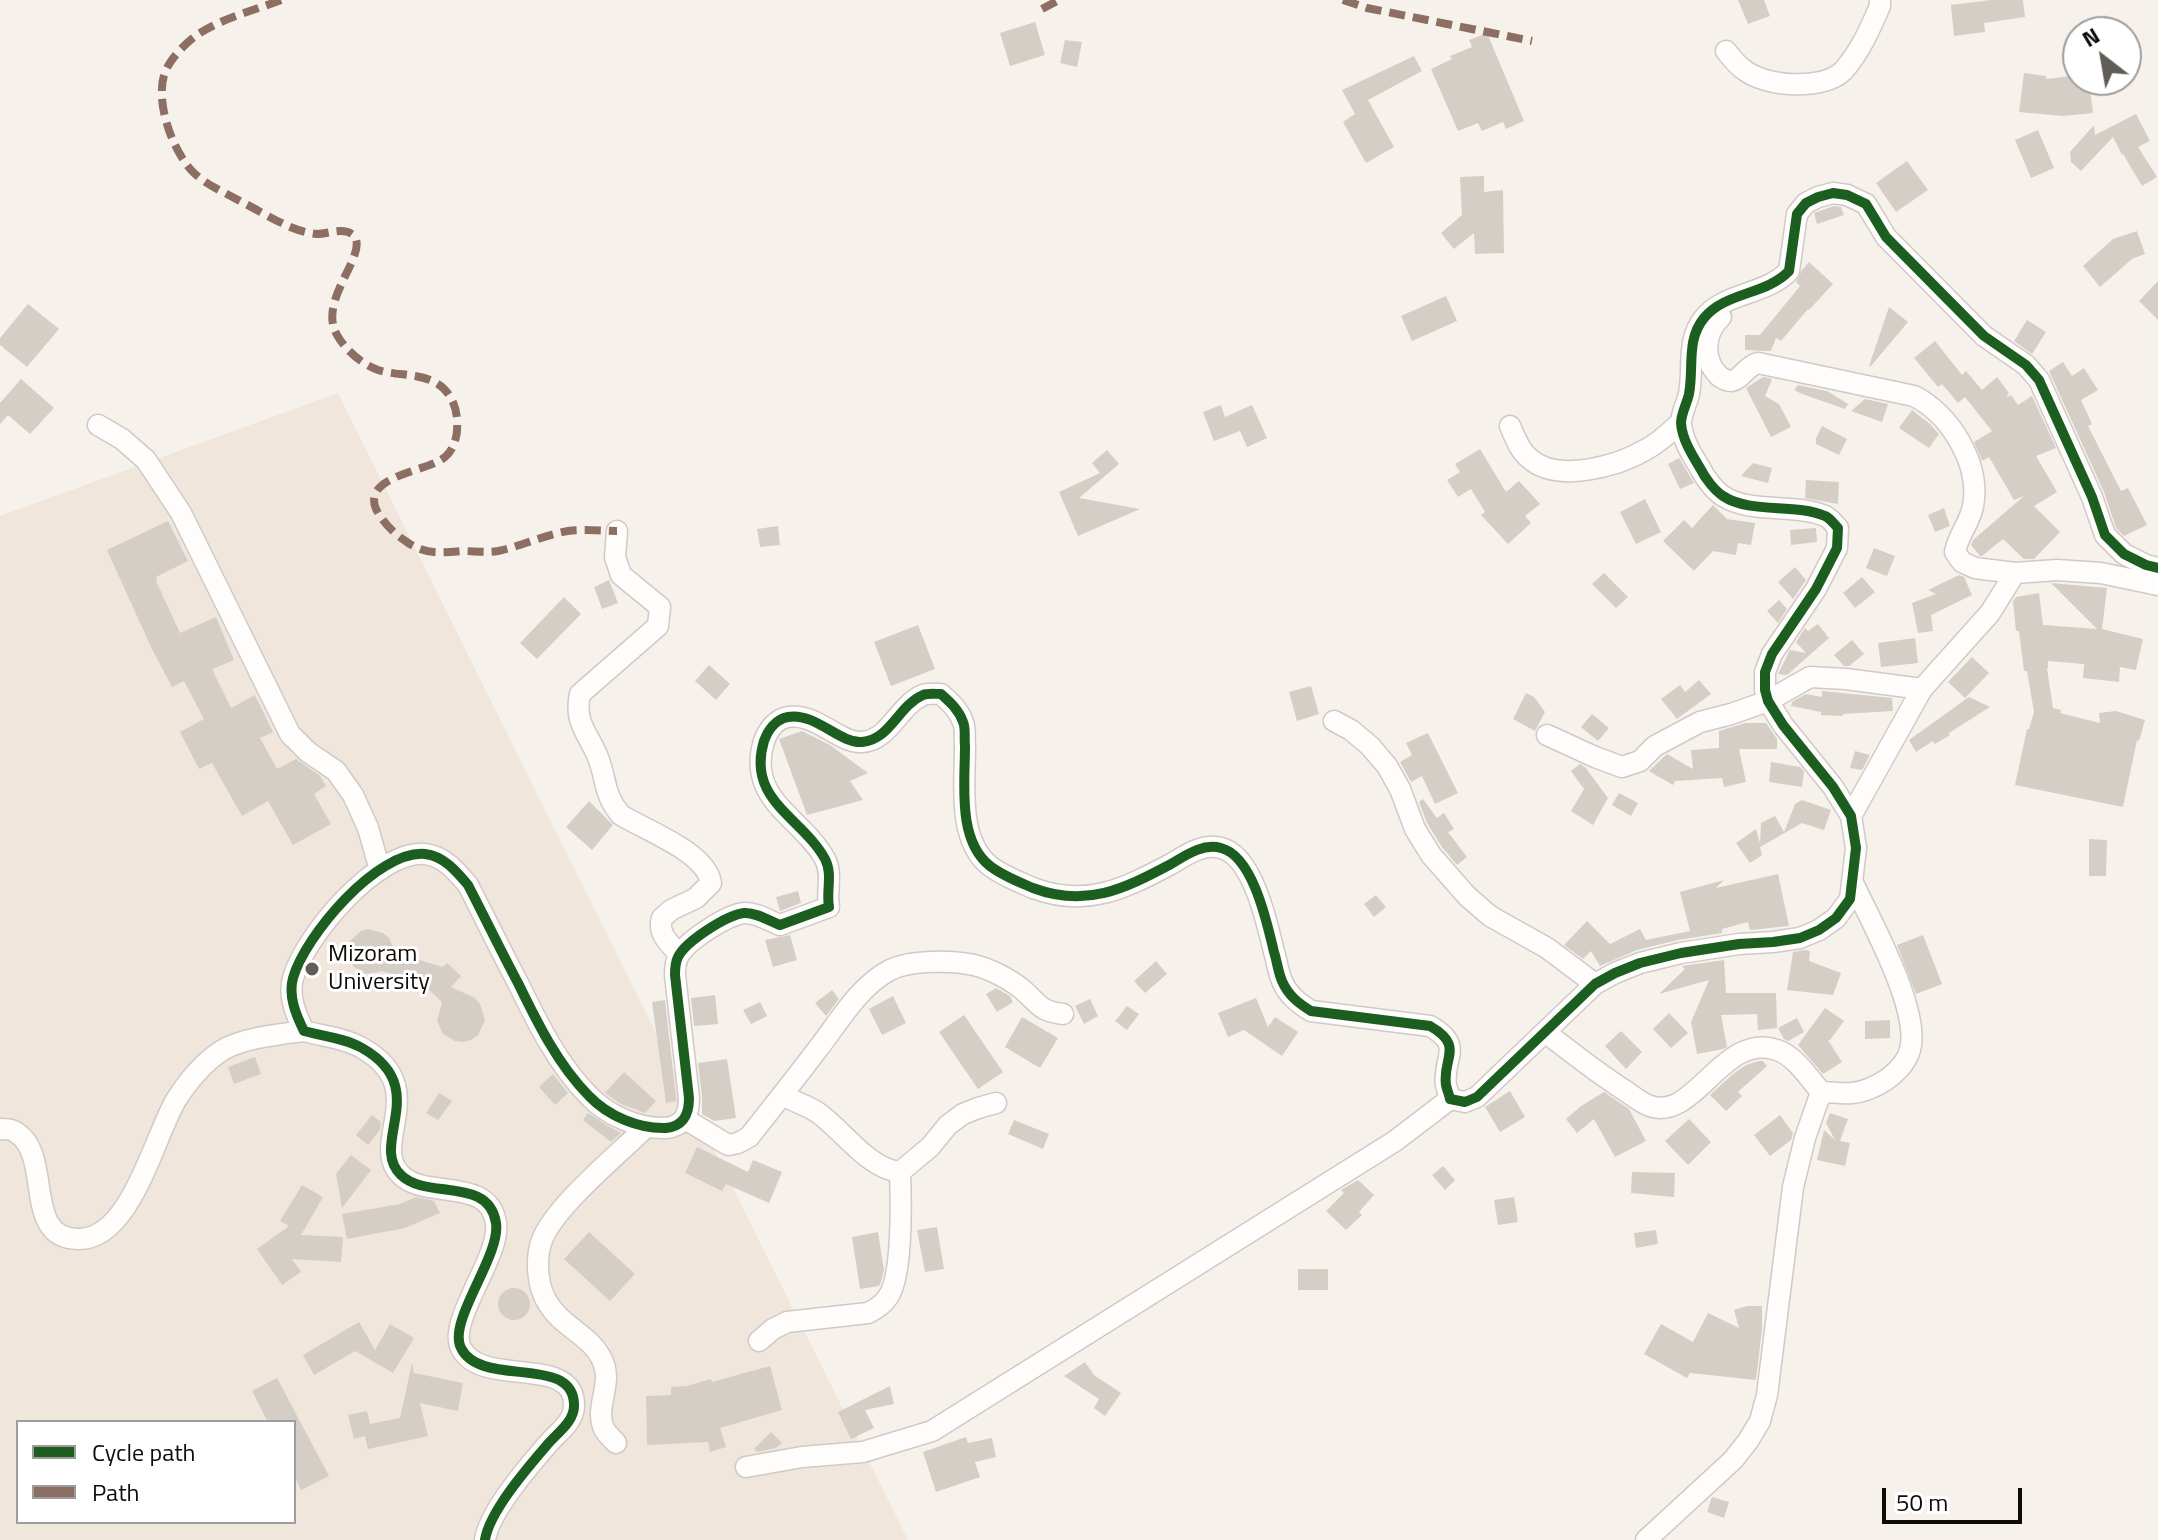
<!DOCTYPE html>
<html>
<head>
<meta charset="utf-8">
<style>
	body { margin:0 }
	#map { position:relative; width:2158px; height:1540px; overflow:hidden; background:#f7f1ec; font-family:"Titillium Web",sans-serif }
	canvas { display:block }
	.legend { position:absolute; left:16px; top:1420px; width:280px; height:104px; box-sizing:border-box; background:#fff; border:2px solid #9f9d9c; margin:0; padding:10px 14px; list-style:none; font-size:24px; color:#0e0b08 }
	.legend li { display:flex; align-items:center; gap:16px; height:40px }
	.legend b { width:40px; border:2px solid #9f9d9c }
	.north { position:absolute; left:2062px; top:16px; width:80px; height:80px; box-sizing:border-box; background:#fff; border:2px solid #9f9d9c; border-radius:50%; rotate:329deg; font-size:22px; font-weight:700; line-height:32px; text-align:center; color:#0e0b08 }
	.north::after { content:''; display:block; margin:auto; width:28px; height:36px; background:#605c58; clip-path:polygon(50% 0,100% 100%,50% 72%,0 100%) }
	.scale { position:absolute; left:1882px; top:1488px; width:140px; height:36px; box-sizing:border-box; border:4px solid #0e0b08; border-top:0; padding-left:10px; font-size:24px; line-height:28px; white-space:nowrap; color:#0e0b08; -webkit-text-stroke:6px #fff; paint-order:stroke }
</style>
</head>
<body>
<div id="map">
<canvas width="2158" height="1540"></canvas>
<ul class="legend">
<li><b style="height:10px;background:#1b5e20"></b>Cycle path</li>
<li><b style="height:10px;background:#8d6e63"></b>Path</li>
</ul>
<div class="north">N</div>
<div class="scale">50 m</div>
</div>
<script>
const ctx = document.querySelector('canvas').getContext('2d');
ctx.lineJoin = 'round';
function paint(path, color) { ctx.fillStyle = color; ctx.fill(path, 'evenodd'); }
function stroke(path, color, width, dash) { ctx.strokeStyle = color; ctx.lineWidth = width; ctx.lineCap = dash ? 'butt' : 'round'; ctx.setLineDash(dash || []); ctx.stroke(path); }
function drawText(font, color, halo, rows, align = 'center') {
  ctx.font = font + ' "Titillium Web",sans-serif'; ctx.lineWidth = 6; ctx.setLineDash([]); ctx.textBaseline = 'middle'; ctx.strokeStyle = halo; ctx.fillStyle = color; for (const [text, x, y, turn = 0] of rows) {
    ctx.save(); ctx.translate(x, y); ctx.rotate((+turn || 0) * Math.PI / 180); ctx.textAlign = isNaN(turn) ? turn : align; if (halo) ctx.strokeText(text, 0, 0); ctx.fillText(text, 0, 0); ctx.restore();
  }
}
const built = new Path2D(`
	M338,393L908,1540H0V516ZM18,1422H294V1522H18Z`);
const building = new Path2D(`
	M1738,0H1764L1770,16L1748,24Z
	M1991,0H2023L2025,17L1984,23L1985,32L1954,36L1951,5Z
	M1035,22L1045,55L1010,66L1000,33Z
	M1487,33L1524,121L1506,129L1503,122L1482,131L1478,123L1458,131L1431,69L1452,59L1450,56L1472,47L1469,40Z
	M1065,40L1082,42L1077,67L1060,63Z
	M1414,56L1422,71L1368,100L1394,147L1366,163L1343,122L1355,114L1342,90Z
	M2024,73L2046,76V79L2078,75V80H2089L2093,113L2063,116L2019,112Z
	M2136,114L2150,141L2138,147L2157,177L2142,186L2123,154L2122,155L2113,137L2081,171L2071,162L2070,152L2094,125L2095,135Z
	M2038,130L2054,168L2031,178L2015,140Z
	M1907,161L1928,190L1896,212L1876,183Z
	M1484,176V192L1503,190L1504,253L1475,254L1474,233L1454,249L1441,233L1462,215L1460,177Z
	M1834,206L1841,207L1844,215L1817,224L1814,213Z
	M2137,231L2145,254L2132,259L2100,287L2083,266L2113,239Z
	M1809,262L1833,284L1809,310L1808,309L1781,341L1776,338L1771,351L1745,350V335H1760L1800,286L1796,282L1802,270Z
	M2158,281V320L2139,301Z
	M1446,296L1457,321L1412,341L1401,316Z
	M28,304L59,329L27,367L0,345V338Z
	M1889,307L1908,322L1870,367L1869,366Z
	M2027,320L2046,332L2032,354L2014,341Z
	M1935,341L1962,375L1966,371L1982,390L1997,377L2009,393L2006,398L2011,395L2018,405L2032,396L2056,448L2036,456L2057,492L2034,506L2060,532L2034,559H2024L2003,539L1982,556H1980L1971,545L1973,540L2024,496L2014,500L1989,457L1982,461L1974,442L1992,431L1965,397L1958,403L1942,384L1938,387L1914,358Z
	M2063,362L2072,376L2084,368L2098,390L2081,400L2092,424L2088,426L2121,491L2128,488L2147,525L2124,536L2116,528L2104,492L2049,371Z
	M1763,377L1772,379L1765,396L1779,404L1791,427L1771,437L1746,388Z
	M21,379L54,408L30,434L8,415L0,424V403Z
	M1798,385L1827,391L1848,404L1845,409L1802,394L1794,390Z
	M1865,399L1888,404L1882,422L1851,411Z
	M1221,405L1225,417L1252,405L1267,438L1247,447L1240,431L1214,441L1203,412Z
	M1912,410L1930,424L1939,434L1929,448L1899,428Z
	M1822,426L1847,439L1839,455L1816,444V438Z
	M1480,449L1506,492L1519,481L1540,504L1525,516L1531,523L1508,544L1481,515L1485,512L1471,489L1458,497L1447,480L1460,472L1455,464Z
	M1107,450L1119,464L1079,498L1140,509L1078,536L1059,492L1100,473L1092,463Z
	M1679,458L1694,483L1680,489L1668,464Z
	M1753,463L1772,468L1768,483L1741,476Z
	M1806,480L1839,482L1838,504L1805,498Z
	M1645,499L1661,532L1636,544L1620,512Z
	M1713,505L1727,519L1755,523L1751,545L1738,543L1736,555L1713,551L1694,571L1663,541L1684,520L1692,528Z
	M1944,508L1950,526L1935,532L1928,515Z
	M168,521L188,561L156,577L157,580L156,581L180,633L216,617L234,660L212,669L231,708L255,695L273,732L260,738L277,769L296,759L320,776L326,786L314,794L331,824L293,845L268,801L242,816L212,763L199,769L180,732L204,719L184,681L172,687L152,649L107,550Z
	M778,526L780,545L760,547L757,529Z
	M1816,528L1817,542L1791,545L1790,530Z
	M1874,548L1895,556L1887,576L1866,568Z
	M1795,567L1806,580L1793,599L1778,582Z
	M1604,573L1628,597L1616,608L1592,584Z
	M1959,575L1964,577L1972,595L1931,615L1933,631L1918,633L1912,603L1936,594L1928,590Z
	M1862,577L1875,592L1855,608L1843,593Z
	M609,580L618,603L602,609L594,587Z
	M2051,583L2107,588L2102,629L2143,639L2136,670L2120,667L2119,682L2083,678L2084,664L2048,661V668H2047L2053,708L2061,710L2060,713L2100,723L2099,713L2116,711L2145,720L2139,741L2137,740L2123,807L2015,785L2027,729H2029L2034,712L2027,671H2024L2019,631H2016L2013,601L2016,597L2039,593L2043,625L2097,629Z
	M564,597L581,614L537,659L520,643Z
	M1779,600L1787,609L1778,623L1767,611Z
	M1818,624L1829,638L1787,675L1778,674L1790,650L1806,653L1796,642L1805,628L1808,631Z
	M918,625L935,669L891,686L874,642Z
	M1915,638L1918,663L1881,667L1878,643Z
	M1852,640L1864,654L1849,666H1844L1834,655Z
	M1972,657L1989,673L1965,698L1948,682Z
	M709,665L730,684L716,700L695,681Z
	M1699,680L1711,694L1677,719L1661,699L1680,685L1685,692Z
	M1311,686L1319,714L1297,721L1289,692Z
	M1822,691L1892,698L1893,711L1843,714V716L1821,715V712L1791,706L1792,702L1806,694L1822,697Z
	M1526,693L1534,697L1545,712L1535,731L1513,719Z
	M1969,697L1990,707L1949,733L1950,735L1935,744L1933,741L1916,752L1909,740Z
	M1592,714L1609,728L1598,741L1581,727Z
	M1745,723H1766L1777,739V749H1739L1746,782L1724,787L1722,778L1675,781L1673,785L1649,771L1667,754L1693,769L1691,750L1719,748V731Z
	M802,731L830,745L868,773L850,781L863,800L807,815L779,739Z
	M1428,733L1458,793L1435,804L1422,776L1411,782L1400,762L1412,755L1406,743Z
	M1855,751L1870,755L1862,770L1850,768Z
	M1771,762L1800,767L1804,771L1802,787L1769,782Z
	M1580,764L1585,767L1608,798L1593,825L1571,811L1584,789L1571,771Z
	M1619,793L1638,803L1631,816L1612,805Z
	M1423,799L1437,818L1444,813L1454,829L1448,832L1467,857L1457,865L1442,847L1427,823L1419,802Z
	M1802,800L1831,810L1824,830L1802,823L1760,847L1762,855L1750,863L1736,843L1756,829L1760,843L1761,823L1775,816L1784,832L1795,804Z
	M589,801L613,825L592,850L566,827Z
	M2089,839L2107,840L2106,876H2089Z
	M1778,874L1789,926L1750,930L1748,922L1722,929V933L1678,940L1637,950L1600,966L1591,951L1583,959L1564,945L1587,921L1610,944L1640,929L1646,940L1690,931L1680,892L1724,880L1716,888Z
	M798,891L801,903L780,911L776,897Z
	M1376,895L1386,907L1374,917L1364,904Z
	M368,929L383,933L389,938L396,953L443,967L447,963L461,976L451,987L475,998L480,1004L485,1020L478,1035L471,1040L463,1042L455,1041L443,1034L437,1021L442,1002L421,982L382,971L366,974L354,967L348,955L350,941L361,931Z
	M790,935L797,960L773,967L765,940Z
	M1923,935L1942,984L1916,994L1897,945Z
	M1805,950L1810,951L1809,961L1841,973L1833,995L1787,990L1793,952Z
	M1724,960L1726,993H1776L1777,1028L1758,1030L1757,1014L1721,1015L1727,1047L1723,1049L1697,1054L1691,1022L1709,980L1659,994L1685,969L1682,966Z
	M1156,961L1167,974L1145,993L1134,981Z
	M996,988L1010,996L1013,1002L997,1012L986,994Z
	M832,990L839,999L826,1016L815,1003Z
	M715,995L718,1024L694,1026L691,998Z
	M893,996L906,1023L882,1035L869,1009Z
	M1256,998L1268,1027L1275,1017L1298,1032L1282,1056L1244,1030L1228,1037L1218,1013Z
	M1090,999L1098,1016L1084,1024L1075,1006Z
	M665,1000L676,1098V1101L666,1103L652,1002Z
	M760,1002L767,1016L751,1024L743,1010Z
	M1127,1006L1139,1014L1127,1030L1115,1021Z
	M1825,1008L1844,1021L1830,1040H1828L1842,1062L1823,1074L1798,1045Z
	M1669,1013L1688,1033L1671,1048L1653,1029Z
	M964,1015L1003,1072L978,1089L939,1032Z
	M1022,1017L1058,1038L1040,1068L1005,1047Z
	M1797,1018L1804,1032L1788,1041L1784,1039L1778,1028Z
	M1890,1020V1038L1865,1039V1021Z
	M1621,1031L1642,1052L1626,1069L1605,1046Z
	M255,1057L261,1074L234,1084L228,1067Z
	M727,1059L736,1118L714,1121L702,1114V1097L698,1063Z
	M1759,1061H1763L1767,1066L1738,1092L1742,1096L1726,1111L1710,1095L1733,1074L1746,1065Z
	M624,1072L656,1101L645,1113L621,1104L605,1093Z
	M553,1074L568,1093L555,1105L539,1087Z
	M1510,1091L1525,1117L1500,1132L1485,1107Z
	M1604,1092L1629,1109L1646,1141L1615,1157L1594,1119L1577,1133L1566,1119L1581,1106Z
	M439,1093L452,1101L438,1120L426,1113Z
	M588,1113L608,1126L621,1133L611,1142L583,1120Z
	M1830,1113L1848,1119L1840,1141L1850,1143L1845,1166L1817,1160L1824,1130L1835,1140L1826,1123Z
	M372,1115L381,1122L380,1130L368,1145L356,1135Z
	M1780,1115L1793,1133L1791,1140L1770,1156L1754,1135Z
	M1689,1119L1711,1142L1688,1165L1665,1141Z
	M1014,1120L1049,1134L1043,1149L1008,1134Z
	M697,1147L748,1172L753,1160L782,1172L769,1203L726,1184L722,1191L685,1173Z
	M351,1155L371,1170L342,1208L336,1174Z
	M1443,1166L1455,1180L1445,1190L1432,1175Z
	M1632,1172L1675,1173L1674,1197L1631,1193Z
	M1358,1180L1374,1195L1359,1212L1362,1215L1346,1230L1326,1211L1344,1193L1341,1190Z
	M302,1185L323,1197L301,1235L343,1237L341,1262L292,1259L301,1272L282,1285L257,1249L289,1226L280,1221Z
	M416,1197L434,1201L440,1213L405,1228L347,1239L342,1214L400,1204Z
	M1514,1197L1518,1222L1498,1225L1494,1200Z
	M937,1227L944,1269L925,1272L917,1230Z
	M1656,1230L1658,1244L1636,1248L1634,1233Z
	M589,1232L635,1274L610,1301L564,1259Z
	M878,1232L884,1270L881,1282L879,1286L860,1289L852,1237Z
	M1298,1269H1328V1290H1298Z
	M498 1304a16 16 0 1 1 32 0a16 16 0 1 1-32 0Z
	M1747,1306H1762V1329L1756,1380L1690,1373L1687,1378L1644,1354L1661,1324L1693,1342L1708,1313L1739,1328L1734,1310Z
	M359,1322L375,1350L390,1324L414,1338L393,1373L355,1351L314,1375L303,1355Z
	M1085,1362L1094,1375L1121,1393L1105,1416L1094,1408L1099,1399L1064,1376Z
	M412,1363L414,1373L463,1383L458,1411L420,1403L428,1436L368,1449L365,1436L354,1439L348,1415L367,1411L370,1424L400,1418Z
	M770,1366L782,1410L720,1428L726,1447L710,1452L708,1442L647,1445L646,1396L671,1395V1387L687,1386L711,1379L712,1382Z
	M277,1378L329,1476L301,1490L294,1475V1422H268L252,1391Z
	M890,1386L894,1404L865,1410L874,1428L851,1439L838,1412Z
	M771,1432L782,1443L776,1448L757,1452L754,1449Z
	M966,1437L968,1443L992,1438L996,1457L975,1462L980,1477L936,1492L923,1452Z
	M1712,1497L1729,1502L1724,1518L1707,1512Z`);
const street = new Path2D(`
	M1726,51C1731,57 1736,64 1743,69C1764,87 1823,91 1843,71C1860,52 1870,29 1880,6V0
	M1721,317C1704,333 1702,359 1719,376C1723,379 1726,381 1731,381C1741,380 1746,366 1758,363L1914,396C1950,414 1981,464 1973,506C1970,523 1958,535 1955,552L1962,562L1975,568L2015,573L2057,570L2101,573L2158,585
	M98,425L122,439L146,460L181,513L290,734L308,752L336,771L353,795L368,828L380,870
	M1510,426C1515,437 1519,450 1529,458C1557,484 1618,466 1647,449C1660,442 1670,432 1681,422
	M617,531L615,557L621,575L660,607L658,626L580,694C574,722 587,732 597,755C607,778 603,795 621,815C647,831 706,852 711,883L696,898L671,910L662,918C657,933 669,943 679,954
	M1334,721L1351,730L1370,746L1387,766L1400,789L1415,829L1431,855L1467,896L1490,916L1547,948L1595,984
	M1547,735L1595,757L1622,767L1640,761L1655,746L1700,722L1731,714L1768,701L1810,677L1846,679L1922,689
	M1851,816L1922,689L1990,613L2015,573
	M1545,1032C1571,1052 1596,1072 1624,1090C1632,1095 1641,1103 1650,1106C1695,1122 1723,1031 1777,1050C1795,1056 1809,1078 1821,1092C1831,1092 1842,1094 1852,1093C1865,1092 1875,1087 1886,1080C1897,1072 1909,1060 1911,1045C1917,1004 1871,921 1853,883
	M782,1095C793,1101 806,1105 817,1112C843,1130 868,1169 900,1172L930,1147L948,1125L963,1114L978,1108L996,1103
	M685,1119L728,1145L738,1143L749,1137C772,1108 795,1079 817,1050C839,1022 858,987 890,970C910,960 952,960 974,965C990,969 1010,979 1023,990C1039,1004 1039,1011 1063,1014
	M0,1129C6,1129 13,1129 17,1133C53,1156 22,1240 79,1239C131,1239 154,1137 176,1100C188,1081 202,1064 221,1051C242,1038 280,1034 304,1031
	M759,1341L773,1329L787,1322L868,1313C876,1309 883,1305 888,1297C903,1276 901,1199 900,1172
	M616,1443C612,1439 607,1434 604,1429C594,1407 613,1385 603,1362C593,1336 563,1328 549,1305C537,1288 535,1259 542,1240C555,1206 619,1154 646,1127
	M746,1467L802,1457L863,1452L932,1431L1395,1141L1450,1099
	M485,1540C489,1512 528,1467 547,1445C557,1433 574,1422 574,1406C575,1353 481,1389 461,1348C447,1321 501,1256 496,1223C489,1176 426,1200 401,1175C368,1144 433,1088 362,1048C345,1038 322,1036 304,1031C296,1015 288,996 293,978C305,936 377,850 425,854C444,856 457,872 468,885C485,918 501,951 518,983C537,1022 558,1065 589,1096C608,1116 639,1129 666,1128C684,1126 689,1114 689,1098L675,975C675,969 675,963 678,957C686,941 727,915 744,913C755,912 770,921 780,925L829,907C826,891 833,874 825,859C802,817 746,800 764,741C768,730 776,719 788,717C815,712 840,744 862,742C890,740 898,706 923,695C928,693 935,694 941,694C950,702 959,710 963,722C966,728 964,738 965,746C965,783 957,840 990,866C1003,876 1019,882 1033,888C1086,908 1124,889 1171,864C1186,855 1203,843 1221,848C1253,856 1267,923 1274,952C1277,961 1278,972 1282,981C1288,995 1298,1003 1311,1011L1430,1026C1465,1046 1442,1058 1446,1085C1447,1090 1449,1094 1450,1099L1465,1102L1477,1097L1595,984L1615,973L1640,963L1681,953L1739,944L1773,942L1800,938L1819,930L1836,918L1850,899L1856,848L1851,816L1833,787L1783,725L1768,701L1765,690V672L1772,654L1816,589L1837,548L1838,528C1834,524 1830,518 1825,516C1795,503 1750,514 1723,496C1714,490 1705,478 1700,468C1692,455 1682,439 1681,423C1681,414 1687,403 1689,394C1694,367 1686,340 1704,318C1725,292 1766,295 1789,271L1797,214L1806,203L1818,197L1833,193L1847,195L1866,204L1886,237L1984,336L2026,365L2039,380L2092,497L2105,535L2124,554L2146,565L2158,568
	M1646,1540L1733,1460L1748,1441L1760,1421L1767,1395L1793,1187L1805,1138L1821,1092`);
const quiet = new Path2D(`
	M281,0C253,11 222,18 197,35C187,42 174,55 168,66C151,94 172,151 193,172C206,185 224,192 240,201C256,209 272,219 288,226C297,230 307,233 317,234C329,234 342,227 352,234C373,251 316,299 337,335C345,349 361,364 378,370C404,378 437,370 452,400C460,416 460,445 445,457C428,472 362,475 376,509C382,521 393,533 404,540C424,555 439,553 462,551C474,551 486,553 498,551C522,546 544,535 568,531C583,529 601,531 617,531
	M1343,0L1367,8L1532,41
	M1042,9L1059,0`);
const cycleway = new Path2D(`
	M485,1540C489,1512 528,1467 547,1445C557,1433 574,1422 574,1406C575,1353 481,1389 461,1348C447,1321 501,1256 496,1223C489,1176 426,1200 401,1175C368,1144 433,1088 362,1048C345,1038 322,1036 304,1031C296,1015 288,996 293,978C305,936 377,850 425,854C444,856 457,872 468,885C485,918 501,951 518,983C537,1022 558,1065 589,1096C608,1116 639,1129 666,1128C684,1126 689,1114 689,1098L675,975C675,969 675,963 678,957C686,941 727,915 744,913C755,912 770,921 780,925L829,907C826,891 833,874 825,859C802,817 746,800 764,741C768,730 776,719 788,717C815,712 840,744 862,742C890,740 898,706 923,695C928,693 935,694 941,694C950,702 959,710 963,722C966,728 964,738 965,746C965,783 957,840 990,866C1003,876 1019,882 1033,888C1086,908 1124,889 1171,864C1186,855 1203,843 1221,848C1253,856 1267,923 1274,952C1277,961 1278,972 1282,981C1288,995 1298,1003 1311,1011L1430,1026C1465,1046 1442,1058 1446,1085C1447,1090 1449,1094 1450,1099L1465,1102L1477,1097L1595,984L1615,973L1640,963L1681,953L1739,944L1773,942L1800,938L1819,930L1836,918L1850,899L1856,848L1851,816L1833,787L1783,725L1768,701L1765,690V672L1772,654L1816,589L1837,548L1838,528C1834,524 1830,518 1825,516C1795,503 1750,514 1723,496C1714,490 1705,478 1700,468C1692,455 1682,439 1681,423C1681,414 1687,403 1689,394C1694,367 1686,340 1704,318C1725,292 1766,295 1789,271L1797,214L1806,203L1818,197L1833,193L1847,195L1866,204L1886,237L1984,336L2026,365L2039,380L2092,497L2105,535L2124,554L2146,565L2158,568`);
const markers = [
	[312,969,8,"#605c58"]
];
const poiNames = [
	["Mizoram",328,955],
	["University",328,983]
];
paint(built, '#f1e6db');
paint(building, '#d5cec7');
stroke(street, '#cfcac6', 23);
stroke(street, '#fefdfc', 20);
stroke(quiet, '#8d6e63', 8, [16, 8]);
stroke(cycleway, '#1b5e20', 10);
for (const [x, y, r, color] of markers) { const dot = new Path2D(); dot.arc(x, y, r, 0, 2 * Math.PI); ctx.fillStyle = color; ctx.fill(dot); stroke(dot, '#fff', 3); }
drawText('24px', '#0e0b08', '#fff', poiNames, 'left');
</script>
</body>
</html>
